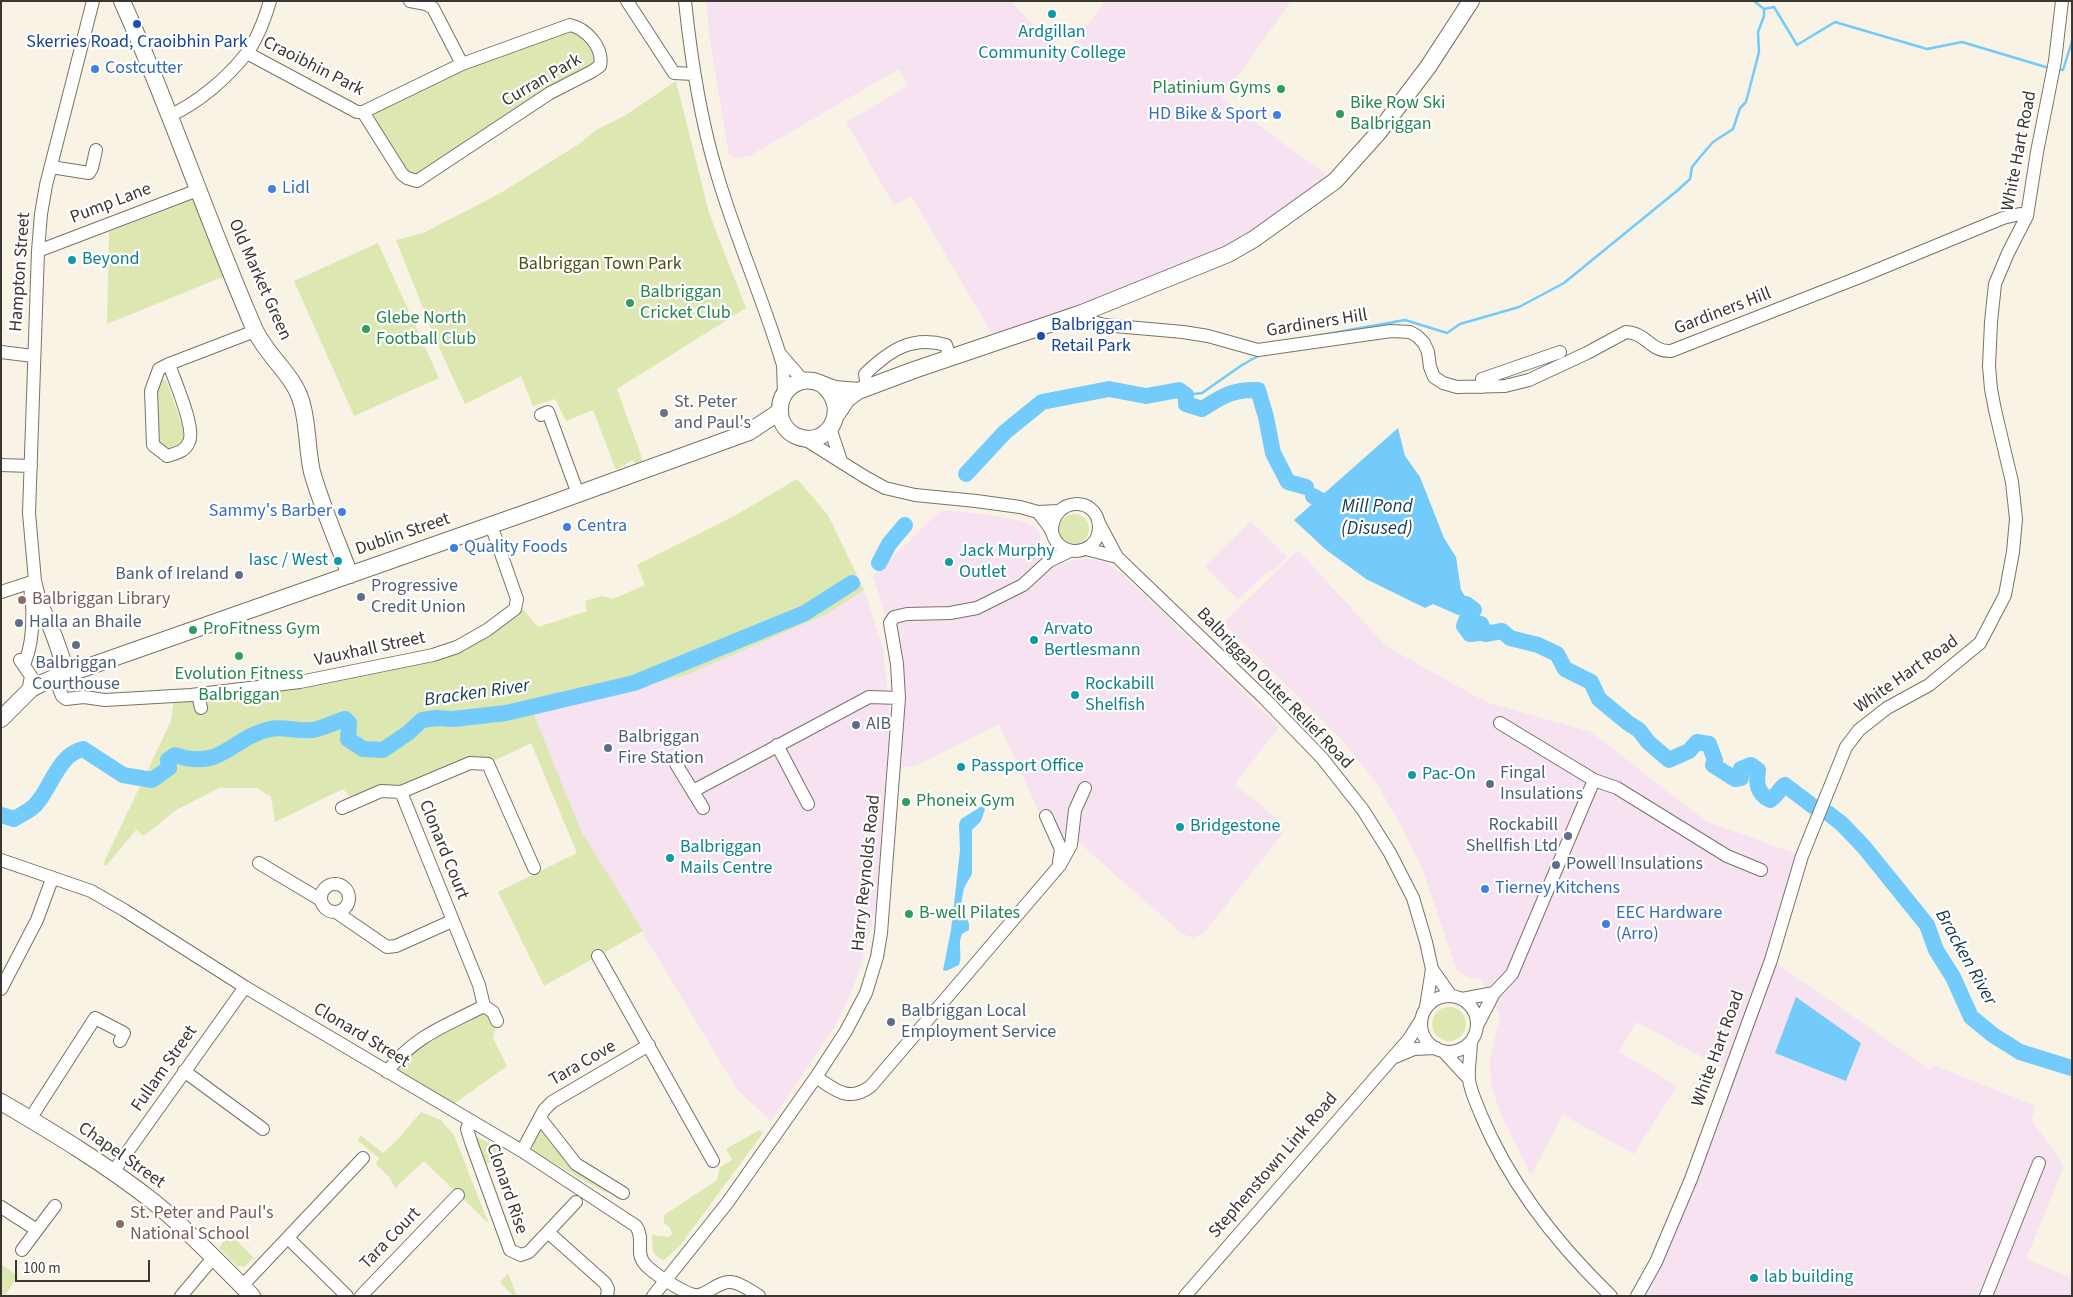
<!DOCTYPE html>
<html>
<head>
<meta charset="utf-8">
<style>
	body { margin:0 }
	#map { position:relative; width:2073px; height:1297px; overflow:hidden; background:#f9f3e6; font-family:"Source Sans 3",sans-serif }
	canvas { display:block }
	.frame { position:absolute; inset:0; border:2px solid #3a3732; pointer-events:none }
	.scale { position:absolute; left:15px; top:1260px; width:135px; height:22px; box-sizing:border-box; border:2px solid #3a3732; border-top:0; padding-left:6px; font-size:15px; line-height:18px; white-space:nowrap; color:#3a3732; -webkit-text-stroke:4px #fff; paint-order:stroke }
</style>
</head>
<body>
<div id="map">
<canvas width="2073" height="1297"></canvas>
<div class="frame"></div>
<div class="scale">100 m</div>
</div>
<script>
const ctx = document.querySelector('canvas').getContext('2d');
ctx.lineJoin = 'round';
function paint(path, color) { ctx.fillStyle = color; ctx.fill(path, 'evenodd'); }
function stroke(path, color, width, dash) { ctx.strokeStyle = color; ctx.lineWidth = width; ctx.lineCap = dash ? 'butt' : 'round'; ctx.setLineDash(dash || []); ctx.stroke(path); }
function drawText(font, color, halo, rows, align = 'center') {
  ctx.font = font + ' "Source Sans 3",sans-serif'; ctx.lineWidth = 4.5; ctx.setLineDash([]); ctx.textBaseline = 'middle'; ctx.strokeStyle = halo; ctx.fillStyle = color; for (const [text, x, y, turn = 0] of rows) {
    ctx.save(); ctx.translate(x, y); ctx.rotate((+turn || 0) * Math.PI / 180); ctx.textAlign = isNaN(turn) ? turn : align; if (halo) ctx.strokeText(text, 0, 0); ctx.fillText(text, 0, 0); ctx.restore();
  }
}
const industrial = new Path2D(`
	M706,1H1011L1063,58L1105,1H1291L1222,98L1335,181L1254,239L997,342L911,196L894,205L846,122L908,86L899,69L751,155L737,158L729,155L709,34Z
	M941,510L985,514L1021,521L1033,525L1039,531L1042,549L1059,565L1066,562L1078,559H1093L1106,562L1121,573L1167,617L1279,727L1235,784L1281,822L1283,833L1204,933L1193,938L1181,933L1066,831L1054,859V845L999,724L917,765L902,768L903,677L877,588L872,577Z
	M1251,521L1287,557L1273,571L1270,569L1238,600L1205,566Z
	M1298,550L1386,646L1486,702L1591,732L1706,821L1802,856L1771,960L1931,1070L1934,1065L2036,1106L2031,1119L2064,1166L2026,1259L2072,1278V1296H1638L1730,1072L1636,1022L1619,1052L1677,1086L1634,1154L1563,1115L1531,1175L1504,1122L1491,1086L1490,1059L1500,1016L1480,978L1472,979L1457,971L1422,868L1405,833L1377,784L1339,737L1223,623Z
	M864,590L883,649L891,723L879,894L861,966L849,998L832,1031L771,1121L737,1089L581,831L531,710L684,676L827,614Z`);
const green = new Path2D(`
	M575,30C586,41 598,48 593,65L417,176L406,172L374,119V112L467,66Z
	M676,81L709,213L746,308L617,389L643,461L637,464L632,460L616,470L593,410L566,421L555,399L533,406L521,376L465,404L436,341L396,240L423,233L499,194L579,144L596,130L626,115Z
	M192,200L197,207L225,276L107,324L109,232Z
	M378,243L439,378L354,416L294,281Z
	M161,379L166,380L168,385L186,437L180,448L167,451L157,440L156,384Z
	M797,479L828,515L864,590L827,614L684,676L532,710L581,831L643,931L544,986L498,892L577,853L531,743L488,764L355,802L343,789L275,822L271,797L257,788H219L176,810L144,836L136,830L106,866L103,864L171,721L174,699H205L462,650L483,638L522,608L538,627L587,611L585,601L602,596L613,599L645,585L637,565L736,515Z
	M1059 529a15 15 0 1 1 30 0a15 15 0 1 1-30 0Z
	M484,1006L497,1021L493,1038L507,1066L448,1108L392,1065Z
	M1432 1024a17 17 0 1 1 34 0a17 17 0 1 1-34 0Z
	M421,1112L441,1120L454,1135L517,1296H513L500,1282L508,1273L489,1224L424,1161L395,1188L390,1178L376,1164L379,1158L358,1141L360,1135L383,1153L400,1137Z
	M759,1130L763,1133L679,1247L664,1260C650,1256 653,1247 652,1235L669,1237L672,1234L670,1228L664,1223V1215L717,1180L720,1167L732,1160L726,1149Z
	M538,1132H545L608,1187L606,1193L536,1153L531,1145Z
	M476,1136L502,1150L493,1161L484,1165L474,1137Z
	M229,1233L254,1258L244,1267L237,1266L219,1248Z
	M1,1264L18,1276L5,1295L1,1292Z`);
const water = new Path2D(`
	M1398,428L1405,456L1420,477L1444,538L1456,557L1461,590L1474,610L1458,615L1433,604L1425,608L1366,579L1325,549L1294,520Z
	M982,806L985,809L981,821L972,830V874L964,888L961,904L969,924V930L962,934C957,945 963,953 959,965L946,971L943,970L951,930L960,851L959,824L961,819Z
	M1796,997L1861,1043L1846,1081L1775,1053Z`);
const stream = new Path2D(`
	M1754,1L1764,9
	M1764,9L1774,7L1797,45L1835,22L1927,49L1962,42L2049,68
	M2057,69L2063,70L2072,41
	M1316,336L1405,320L1447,333L1460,324L1519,307L1564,283L1678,190L1690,179L1692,167L1701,156L1713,142L1733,129L1740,108L1746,102L1759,52L1758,32L1764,16V9
	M1186,395L1202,393L1242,365L1260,355`);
const river = new Path2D(`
	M966,474L1005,432L1042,402L1109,389L1146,396L1179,390L1186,395V404L1202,409C1223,396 1233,389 1258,390L1266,417L1273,453L1288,482L1306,487
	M1313,496L1337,510
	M879,563L889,544L905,525
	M1455,603L1466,604L1474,610L1467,618L1464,626L1470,634L1479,633L1481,624L1485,634L1502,631L1510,638L1538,645L1557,654L1565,669L1591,682L1599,699L1628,723L1639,730L1648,742L1669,760L1689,751L1697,742L1709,744L1715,760L1713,765L1735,779L1741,778V769L1751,765L1758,770C1756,784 1757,793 1770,800C1776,797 1779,789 1785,785L1814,807
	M1828,813L1842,824L1864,847L1927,925L1936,950L1953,977L1971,1017L1993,1035L2020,1052L2072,1068
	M1,815L14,819C22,814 32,810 37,803C51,787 59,754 83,749L123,775L152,780L169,768L168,760L175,755C223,771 230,738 270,729C284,726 298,732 313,730C323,728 335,722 345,719L349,723L348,739L363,749L383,750L408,733L422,720L436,718L453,719L506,713L634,683L805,613L852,583`);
const minor = new Path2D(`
	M410,1L426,4L433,8L462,64
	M627,1L674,73L694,74
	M685,1C691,59 700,118 717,174C736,239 764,301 783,365L784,394
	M247,53L357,112H363L462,64L570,25C587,29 604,48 600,66L591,72L550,93L417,181L407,178L402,174L363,112
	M169,116C198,103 226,79 246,54C257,40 265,18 270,1
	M51,167L89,173L92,168L96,150
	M38,251L198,190
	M1082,313L1090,321L1104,325L1183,332L1208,336L1258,350L1391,331L1410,332L1417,336L1424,343L1428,352L1430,367L1434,377L1443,383L1457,387L1505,386L1529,380L1587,353L1626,332C1647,333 1650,352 1671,351L1860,277L2003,218L2020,214L2027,216
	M1,352L33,356
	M781,355L800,377L807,381
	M169,364C174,380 196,428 189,442C185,452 176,453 167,456L153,445L151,391L159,369L169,364L255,331
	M1482,387V379L1560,352
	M867,388L865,374C889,351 911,335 946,345L950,358
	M541,415L548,412L578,494
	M830,428L841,461
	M803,438L865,477L885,488L915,495L976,501L1020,507L1038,512L1058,511
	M1,465L31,466
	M1038,512C1042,518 1048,524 1051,530C1053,534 1053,537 1056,541C1063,552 1079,554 1090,546C1096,542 1099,534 1099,526C1097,495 1052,497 1052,531
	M1099,523L1117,557L1265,699L1322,758L1363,810L1390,853L1413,898L1426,942L1432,969L1426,1007
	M1086,549L1117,557
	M34,586C42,614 56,639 62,667L53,676L29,687L31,676L20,660L25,662C32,645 33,622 32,604C31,599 30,593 31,588Z
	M1,592L35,581
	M69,673L56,636L39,597L35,581L29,513L38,251L41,214L46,185L93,1
	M55,678L62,696L66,699L84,697L105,700L191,695L300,682L433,655L457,647L487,630L515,609L517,599L491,525
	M198,694L201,708
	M777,745L808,804
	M676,764L703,808
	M1594,780L1617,788L1727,856L1761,870
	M693,791L869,697L899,698
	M401,792L479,985L484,1006L493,1012L497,1021
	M342,808L381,791L401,792L470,763L488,764L534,868
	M1046,816L1061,849L1059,862
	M1,860L91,891L124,910L245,987L522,1151L636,1226C645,1239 635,1252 644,1263C651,1272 688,1297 699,1295C710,1292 720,1281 731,1282C741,1283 751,1291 759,1296
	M259,863L321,900
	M321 898a14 14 0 1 1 28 0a14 14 0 1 1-28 0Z
	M336,912L387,947L396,946L452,921
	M598,956L713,1161
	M1432,969L1451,996
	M1,989L37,920L52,879
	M1421 1024a28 28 0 1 1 56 0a28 28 0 1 1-56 0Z
	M1462,999L1494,993
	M1477,1026L1494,993L1512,974L1594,780L1500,723
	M1471,1041C1471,1053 1468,1067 1469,1079C1470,1091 1477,1104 1481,1115C1510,1184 1557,1244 1611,1296
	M1443,1051L1469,1079
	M1395,1057L1414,1049L1436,1048
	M184,1071L263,1129
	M387,1072C414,1036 445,1026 484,1006
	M816,1077C835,1090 849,1103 871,1086L1060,865L1071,845L1075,810L1085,788
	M540,1118L576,1164L623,1193
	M30,1119L95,1018L124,1033L120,1041
	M470,1121L467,1129L471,1142L510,1250L521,1255L529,1252L576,1202
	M522,1151L544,1110L552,1102L649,1045
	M113,1172L245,987
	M1,1207L37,1230
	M549,1233L605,1283L608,1289L607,1296
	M288,1238L347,1296
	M22,1250L55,1206
	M242,1286L363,1158
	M181,1296L213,1258
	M361,1296L458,1195
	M653,1296L728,1202L816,1077L846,1031L866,993L877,957L881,933L899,698L897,664L890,623L894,617L907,614L950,613L977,608L1023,585L1049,561L1070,551
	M1185,1296L1409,1039L1421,1020
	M1637,1296L1656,1262L1691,1179L1771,960L1802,856L1846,747L1859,730L1887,708L1929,685L1980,643L2005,595L2013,552L2016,519L2012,482L1995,410L1991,389L1989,366L1991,322L1995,284L2008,253L2027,216L2037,152L2055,61L2062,1
	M1986,1296L2039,1163`);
const major = new Path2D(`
	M122,1C170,108 207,220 254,328C266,356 295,375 302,404C308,426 307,450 312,472C322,507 337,541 350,575
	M823,385C852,409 827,452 794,435C785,430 779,420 780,409C780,392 795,378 813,381C821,383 828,387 835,389C843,390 850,390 858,391
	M837,414L847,399L858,391L914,370L1082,313L1228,254L1254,239L1335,181L1378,133L1428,67L1471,1
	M1,719L31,689L42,683L534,510L749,432L779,412
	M1,1102C54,1133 107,1165 155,1203C189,1231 220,1264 252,1296`);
const markers = [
	[1052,14,5,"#0f9aa8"],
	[137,24,5,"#1a4fb4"],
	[95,69,5,"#3f7fe0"],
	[1281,89,5,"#2e9e5b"],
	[1340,114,5,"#2e9e5b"],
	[1277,115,5,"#3f7fe0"],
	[272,189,5,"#3f7fe0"],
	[72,260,5,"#0f9aa8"],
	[630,303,5,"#2e9e5b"],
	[366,329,5,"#2e9e5b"],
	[1041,336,5,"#1a4fb4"],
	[664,413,5,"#6b7280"],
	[342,512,5,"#3f7fe0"],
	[567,527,5,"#3f7fe0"],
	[454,548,5,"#3f7fe0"],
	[338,561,5,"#0f9aa8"],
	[949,562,5,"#0f9aa8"],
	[239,575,5,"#5c6f8a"],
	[361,597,5,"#5c6f8a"],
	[22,600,5,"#8d6e63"],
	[19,623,5,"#5c6f8a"],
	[193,630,5,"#2e9e5b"],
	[1034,640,5,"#0f9aa8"],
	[76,645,5,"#5c6f8a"],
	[239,656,5,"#2e9e5b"],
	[1075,695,5,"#0f9aa8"],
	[856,725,5,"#5c6f8a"],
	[608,748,5,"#5c6f8a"],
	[961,767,5,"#0f9aa8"],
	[1412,775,5,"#0f9aa8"],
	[1490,784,5,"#5c6f8a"],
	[906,802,5,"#2e9e5b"],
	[1180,827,5,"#0f9aa8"],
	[1568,836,5,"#5c6f8a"],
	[670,858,5,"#0f9aa8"],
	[1556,865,5,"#5c6f8a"],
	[1485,889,5,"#3f7fe0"],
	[909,914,5,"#2e9e5b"],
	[1606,924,5,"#3f7fe0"],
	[891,1022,5,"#5c6f8a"],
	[120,1224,5,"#8d6e63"],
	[1754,1278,5,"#0f9aa8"]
];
const cultureNames = [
	["Ardgillan",1052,33,"center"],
	["Community College",1052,54,"center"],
	["Beyond",82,260],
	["Jack Murphy",959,552],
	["Outlet",959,573],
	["Iasc / West",328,561,"right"],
	["Arvato",1044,630],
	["Bertlesmann",1044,651],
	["Rockabill",1085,685],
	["Shelfish",1085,706],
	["Passport Office",971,767],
	["Pac-On",1422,775],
	["Bridgestone",1190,827],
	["Balbriggan",680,848],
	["Mails Centre",680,869],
	["lab building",1764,1278]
];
const transitNames = [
	["Skerries Road, Craoibhin Park",137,43],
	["Balbriggan",1051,326,"left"],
	["Retail Park",1051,347,"left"]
];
const streetNames = [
	["Craoibhin Park",313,67,27],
	["Curran Park",542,81,-30],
	["White Hart Road",2020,151,-79],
	["Pump Lane",111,204,-21],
	["Hampton Street",21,272,-86],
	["Old Market Green",259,280,66],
	["Gardiners Hill",1723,312,-21],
	["Gardiners Hill",1317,324,-9],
	["Dublin Street",403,535,-19],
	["Vauxhall Street",370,650,-12],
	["White Hart Road",1907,675,-35],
	["Balbriggan Outer Relief Road",1274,689,46],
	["Clonard Court",443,850,68],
	["Harry Reynolds Road",867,873,-84],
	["Clonard Street",361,1036,31],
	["White Hart Road",1719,1049,-70],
	["Tara Cove",583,1064,-30],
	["Fullam Street",165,1069,-55],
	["Chapel Street",121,1156,35],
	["Stephenstown Link Road",1274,1166,-49],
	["Clonard Rise",506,1189,71],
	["Tara Court",391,1239,-46]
];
const shopNames = [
	["Costcutter",105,69],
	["HD Bike & Sport",1267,115,"right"],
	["Lidl",282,189],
	["Sammy's Barber",332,512,"right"],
	["Centra",577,527],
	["Quality Foods",464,548],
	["Tierney Kitchens",1495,889],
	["EEC Hardware",1616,914],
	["(Arro)",1616,935]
];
const leisureNames = [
	["Platinium Gyms",1271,89,"right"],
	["Bike Row Ski",1350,104],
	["Balbriggan",1350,125],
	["Balbriggan",640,293],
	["Cricket Club",640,314],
	["Glebe North",376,319],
	["Football Club",376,340],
	["ProFitness Gym",203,630],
	["Evolution Fitness",239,675,"center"],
	["Balbriggan",239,696,"center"],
	["Phoneix Gym",916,802],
	["B-well Pilates",919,914]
];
const parkNames = [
	["Balbriggan Town Park",600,265]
];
const worshipNames = [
	["St. Peter",674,403],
	["and Paul's",674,424]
];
const serviceNames = [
	["Bank of Ireland",229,575,"right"],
	["Progressive",371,587],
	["Credit Union",371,608],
	["Halla an Bhaile",29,623],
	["Balbriggan",76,664,"center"],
	["Courthouse",76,685,"center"],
	["AIB",866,725],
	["Balbriggan",618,738],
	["Fire Station",618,759],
	["Fingal",1500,774],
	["Insulations",1500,795],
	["Rockabill",1558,826,"right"],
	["Shellfish Ltd",1558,847,"right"],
	["Powell Insulations",1566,865],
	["Balbriggan Local",901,1012],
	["Employment Service",901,1033]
];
const educationNames = [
	["Balbriggan Library",32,600],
	["St. Peter and Paul's",130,1214],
	["National School",130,1235]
];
const waterNames = [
	["Mill Pond",1377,508],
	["(Disused)",1377,530],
	["Bracken River",477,694,-8],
	["Bracken River",1965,958,61]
];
paint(industrial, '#f7e2f2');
paint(green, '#dde7b2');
paint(water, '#72cbfa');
stroke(stream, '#72cbfa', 2.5);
stroke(river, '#72cbfa', 16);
stroke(minor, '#797367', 14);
stroke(major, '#797367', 18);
stroke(minor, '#fff', 12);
stroke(major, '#fff', 16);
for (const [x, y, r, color] of markers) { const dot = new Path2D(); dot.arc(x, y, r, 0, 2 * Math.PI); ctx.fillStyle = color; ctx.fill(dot); stroke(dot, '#fff', 2); }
drawText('18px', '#0d838f', '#fff', cultureNames, 'left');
drawText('18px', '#164399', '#fff', transitNames);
drawText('18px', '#3a3732', '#fff', streetNames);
drawText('18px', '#366cbe', '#fff', shopNames, 'left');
drawText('18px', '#27864d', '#fff', leisureNames, 'left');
drawText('18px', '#495113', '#fff', parkNames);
drawText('18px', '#5b616d', '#fff', worshipNames, 'left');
drawText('18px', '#4e5e75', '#fff', serviceNames, 'left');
drawText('18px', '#785e54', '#fff', educationNames, 'left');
drawText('italic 19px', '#143c4f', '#fff', waterNames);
</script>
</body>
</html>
